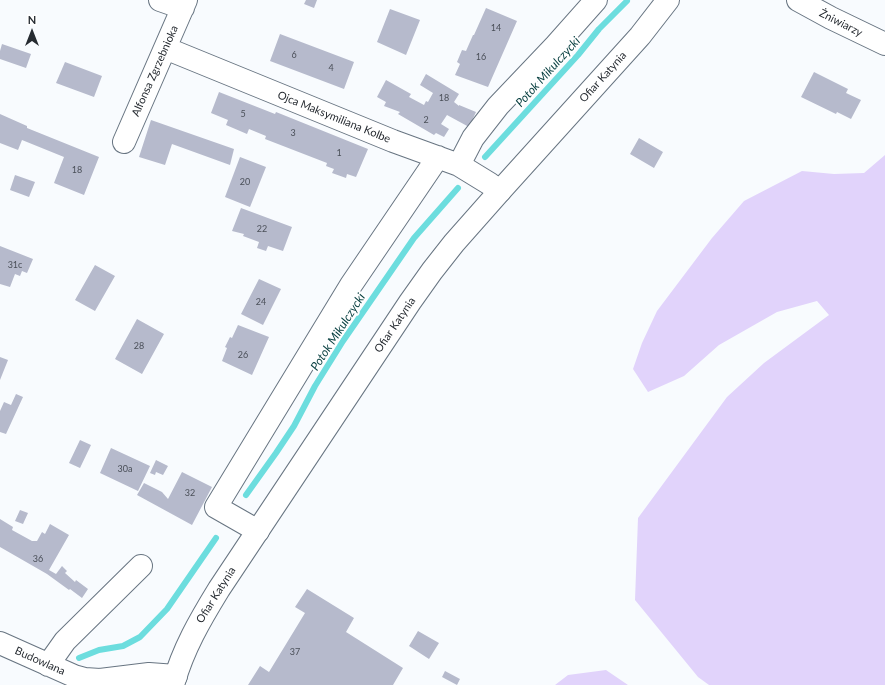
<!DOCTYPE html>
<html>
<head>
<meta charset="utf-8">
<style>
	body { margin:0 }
	#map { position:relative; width:885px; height:685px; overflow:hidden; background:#f8fbfe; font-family:Lato,sans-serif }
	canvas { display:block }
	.north { position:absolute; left:12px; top:12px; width:40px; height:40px; -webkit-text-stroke:3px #fff; paint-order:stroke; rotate:0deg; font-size:11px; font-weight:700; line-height:16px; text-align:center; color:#262b31 }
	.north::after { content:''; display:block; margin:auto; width:14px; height:18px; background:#262b31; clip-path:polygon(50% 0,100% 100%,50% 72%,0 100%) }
</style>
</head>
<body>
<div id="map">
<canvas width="885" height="685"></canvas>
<div class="north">N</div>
</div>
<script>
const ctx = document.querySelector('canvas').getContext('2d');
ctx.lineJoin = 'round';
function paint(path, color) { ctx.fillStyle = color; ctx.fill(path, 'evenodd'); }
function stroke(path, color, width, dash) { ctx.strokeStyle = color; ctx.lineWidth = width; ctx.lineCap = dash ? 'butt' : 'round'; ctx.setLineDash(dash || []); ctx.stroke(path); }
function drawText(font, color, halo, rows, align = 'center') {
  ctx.font = font + ' Lato,sans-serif'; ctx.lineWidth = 4; ctx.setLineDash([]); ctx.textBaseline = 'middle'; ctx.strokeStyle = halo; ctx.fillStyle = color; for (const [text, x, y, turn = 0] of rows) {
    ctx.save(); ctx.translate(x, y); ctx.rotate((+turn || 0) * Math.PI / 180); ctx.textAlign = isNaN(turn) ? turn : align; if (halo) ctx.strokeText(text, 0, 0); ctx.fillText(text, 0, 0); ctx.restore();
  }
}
const green = new Path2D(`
	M885,155V685H709L698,677L635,600L638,518L727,397L764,363L829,315L817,301L777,312L719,345L684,376L648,392L633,369L642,343L657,311L712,238L744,201L802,171L834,174L864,173Z
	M606,670L628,685H555L568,675Z`);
const stream = new Path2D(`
	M485,157L578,55L599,29L627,1
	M246,495L276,453L294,426L315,386L343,341L414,238L458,188
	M79,658L99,650L123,646L140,637L167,609L216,538`);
const building = new Path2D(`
	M306,0H317L314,8L304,4Z
	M486,8L517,21L488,87L455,75L460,64L457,62L462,50L466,51L473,35H474Z
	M390,9L420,20L406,55L377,42Z
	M280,34L354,62L344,89L270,61Z
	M2,44L31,54L26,68L0,59V51Z
	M65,62L102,76L94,97L56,83Z
	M814,72L848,89L846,93L861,100L851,119L837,112L836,114L801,97Z
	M426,74L459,94L454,102L459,106V105L476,112L469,127L447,115L441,124L449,129L444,137L436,133L434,135L398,114L400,112L384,106L386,102L377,97L386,80L411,94L409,97L424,105L426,101L428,102L433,93L420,85Z
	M219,92L275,114L276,112L368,149L356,177L347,174L346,178L332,173L334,169L326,166L327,163L265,139L266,136L249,129L247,134L226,125L228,120L211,113Z
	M0,114L27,126V128L99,157L84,195L54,183L64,157L22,140L18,150L0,143Z
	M151,120L234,149L230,165L172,144L165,165L139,157Z
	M639,138L663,152L654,168L630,154Z
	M240,157L266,167L250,207L225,197Z
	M15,175L35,182L29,197L10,190Z
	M241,208L292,227L283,251L268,246L266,251L257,248L259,242L243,236L244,234L232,231Z
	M0,246L33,259L27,273L22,271L20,276L15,274L10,287L0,284Z
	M95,265L115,276L95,311L75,300Z
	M259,279L281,289L263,325L241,314Z
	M137,319L164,334L142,374L115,359Z
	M238,325L269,337L252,375L222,361L227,348L225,347L230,337L232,338Z
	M0,357L8,360L0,380Z
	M16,394L23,397L6,434L0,432V411L4,402L11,405Z
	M80,440L91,445L80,468L69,463Z
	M111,448L150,466L138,491L100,473Z
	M156,460L168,466L163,475L156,472L155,475L150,473Z
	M182,472L212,487L192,525L137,495L144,483L162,492L168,499Z
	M20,510L28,513L23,524L15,521Z
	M0,519L13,527L12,530L32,541H37L42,532L45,534L50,524L69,535L49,570L56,574L62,566L67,571L65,573L75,582L76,580L88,589L82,598L70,589L69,590L47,574L0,547Z
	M307,589L354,618L346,632L403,668L393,685H248L260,666L269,672L305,613L295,607Z
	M418,631L439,643L429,659L409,646Z
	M445,671L460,679L457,685L442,677Z`);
const minor = new Path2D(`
	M160,0L183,8
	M798,0L831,18L885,44
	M165,48L393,141L459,165L490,184L500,191
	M124,142L186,0
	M459,165L473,138L498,106L556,45L596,0
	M258,531L216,507L264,428L351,285L438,157
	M0,643L74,676L85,679L100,680L149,674L176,676
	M48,665L65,641L141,566`);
const tertiary = new Path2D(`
	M173,685C183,649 200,620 219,589L410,302L432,271L454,243L500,191L640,36L668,0`);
const numberNames = [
	["14",496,28],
	["6",294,55],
	["16",481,57],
	["4",331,68],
	["18",444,98],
	["5",243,114],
	["2",426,120],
	["3",293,133],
	["1",339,153],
	["18",77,170],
	["20",245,182],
	["22",262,229],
	["31c",15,265],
	["24",261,302],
	["28",139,346],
	["26",243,355],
	["30a",125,469],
	["32",190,493],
	["36",38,559],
	["37",295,652]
];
const streetNames = [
	["Żniwiarzy",841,23,27],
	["Alfonsa Zgrzebnioka",155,71,-66],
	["Ofiar Katynia",603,77,-48],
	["Ojca Maksymiliana Kolbe",334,117,22],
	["Ofiar Katynia",395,325,-56],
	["Ofiar Katynia",216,595,-58],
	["Budowlana",40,661,24]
];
const waterNames = [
	["Potok Mikulczycki",548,72,-48],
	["Potok Mikulczycki",338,332,-57]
];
paint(green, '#e1d3fb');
stroke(stream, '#6cddde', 6);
paint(building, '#b6bacc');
stroke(minor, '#687582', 24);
stroke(tertiary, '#687582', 24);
stroke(minor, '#fff', 22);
stroke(tertiary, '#fff', 22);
drawText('9px', '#4a4f58', null, numberNames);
drawText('11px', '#262b31', '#fff', streetNames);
drawText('italic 12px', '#053d3e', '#fff', waterNames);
</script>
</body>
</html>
